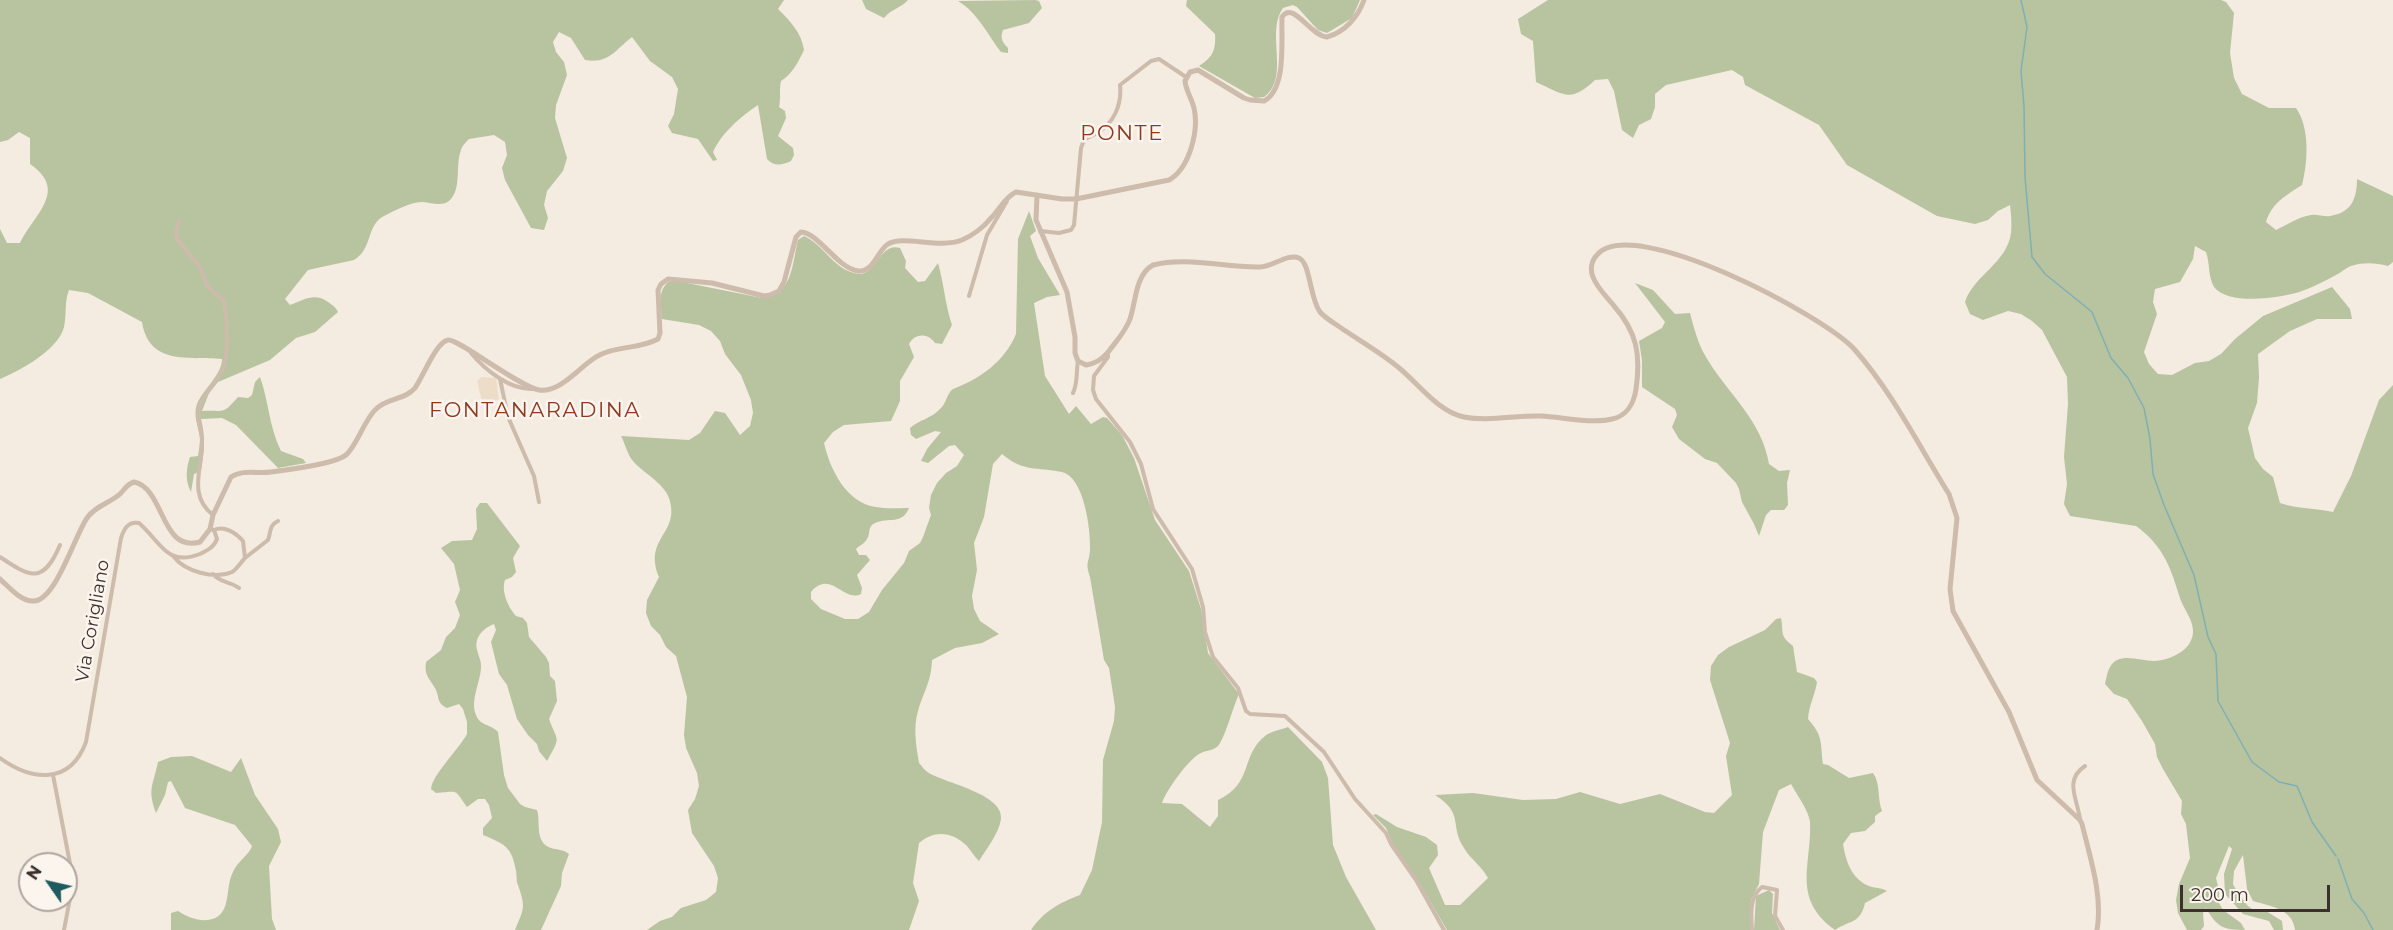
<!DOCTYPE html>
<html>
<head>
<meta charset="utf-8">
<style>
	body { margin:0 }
	#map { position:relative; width:2393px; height:930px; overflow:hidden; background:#f4ebe1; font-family:Montserrat,sans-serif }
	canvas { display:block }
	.north { position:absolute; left:18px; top:852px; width:60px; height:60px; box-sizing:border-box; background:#fbf5ee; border:2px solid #aea6a0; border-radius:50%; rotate:304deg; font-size:16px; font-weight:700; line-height:24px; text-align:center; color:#3b302b }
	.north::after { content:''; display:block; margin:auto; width:21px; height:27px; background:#1f5a5e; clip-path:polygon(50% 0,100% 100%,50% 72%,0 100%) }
	.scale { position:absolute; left:2180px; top:885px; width:150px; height:27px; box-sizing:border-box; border:3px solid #3b302b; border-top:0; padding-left:8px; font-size:18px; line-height:21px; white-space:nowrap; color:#3b302b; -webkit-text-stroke:4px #fbf5ee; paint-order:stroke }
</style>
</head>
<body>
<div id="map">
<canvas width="2393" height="930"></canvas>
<div class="north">N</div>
<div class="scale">200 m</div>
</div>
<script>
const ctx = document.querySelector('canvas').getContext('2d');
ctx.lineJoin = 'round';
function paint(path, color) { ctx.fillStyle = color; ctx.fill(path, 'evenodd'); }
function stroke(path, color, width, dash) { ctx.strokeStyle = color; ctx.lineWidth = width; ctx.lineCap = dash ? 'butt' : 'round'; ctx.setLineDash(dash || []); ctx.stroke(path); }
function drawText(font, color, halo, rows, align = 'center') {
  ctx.font = font + ' Montserrat,sans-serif'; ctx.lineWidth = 5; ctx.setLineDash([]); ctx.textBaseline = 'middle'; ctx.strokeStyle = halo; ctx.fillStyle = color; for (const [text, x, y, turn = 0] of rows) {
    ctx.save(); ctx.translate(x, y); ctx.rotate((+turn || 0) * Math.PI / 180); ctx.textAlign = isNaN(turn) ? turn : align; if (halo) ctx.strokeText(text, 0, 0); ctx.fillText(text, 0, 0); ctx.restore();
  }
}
const green = new Path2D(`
	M0,0H784L778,9C791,22 801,32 804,50C798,63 792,74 781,81C779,90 781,99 779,107L785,111L786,118L778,136L793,148L794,155L791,161C782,165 774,167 767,159L758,105C741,116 721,134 713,152L717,160L713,161L698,139L672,133L668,126L674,114L678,89L672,77L650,61L632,37C615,50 609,64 585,60L571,38L559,32L553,42L556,52L564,62L567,75L556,105L555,118L567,158L563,171L547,191L544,205L548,218L544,230L531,228L505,180L502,168L507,155L505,142L494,135L469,139C466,142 462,146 461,150C455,165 462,188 450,200C443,207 432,203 423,202C412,201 394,211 384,216C366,225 373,249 354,260L308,270L285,299L290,305C303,300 315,292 328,302C333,306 335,306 338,312L315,332L296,338L270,360L218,382L209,393L202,411C226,410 222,415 238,397L248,398L252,395L255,382L260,377C269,402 269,427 281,451L303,459L306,463L278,468L236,425L222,418L201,419C206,438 204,452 201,471L194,474L191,492C185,481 186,469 190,457L198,456C199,450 200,443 200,437C198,425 193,416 197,404C203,389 222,375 222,359C189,356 149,366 142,322L88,293L69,290C64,303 67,313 64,327C59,349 20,371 0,379V229L7,243H20C34,214 69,191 30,164V138L19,132L8,140L0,142Z
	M862,0H908C901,8 891,9 884,18L866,9Z
	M1035,0L1039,1L1042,8L1029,23L1003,30C1000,38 1002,42 1008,48V53L1001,52C988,35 977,12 958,1Z
	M1187,0H1360L1352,18L1327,33L1318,30L1297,7L1293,5L1283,8C1265,33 1291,78 1264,97L1255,98L1199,66C1213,57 1216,50 1215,34L1186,6Z
	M1548,0H2221L2226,2L2234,13L2230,53L2234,78L2242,94L2269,108H2296C2310,128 2308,162 2302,185C2285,196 2272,203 2266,222L2276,230C2288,224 2299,217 2311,215C2317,214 2324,217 2330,216C2351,213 2357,199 2357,179L2393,196V262L2388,266C2375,263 2364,262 2351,266C2345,268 2341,273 2336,275C2325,281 2313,287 2302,291C2283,298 2228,306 2214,287C2208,277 2210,263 2206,252L2195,246L2193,259L2180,282L2155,289L2153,302L2157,314L2144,352L2149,364L2158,374L2172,375L2195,363L2209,361L2221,354L2235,339L2263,316L2332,287L2350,309L2352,319H2317L2290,331L2258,354L2259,377L2257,403L2248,428L2255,458L2263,469L2273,477L2280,503C2298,509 2315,508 2333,512L2351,476L2379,400L2393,385V930H2295C2293,909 2270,906 2253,901L2247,889L2243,855L2234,871L2233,884L2236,890L2247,905L2252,909L2266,911L2282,921L2283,930H2274L2269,921L2243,914L2225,894L2224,874L2232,849L2229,846L2216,878L2219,890V903L2223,910L2241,923L2245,930C2223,930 2217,927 2206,908L2203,913L2204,926L2201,930H2187L2178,913L2176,900L2179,884L2190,858L2186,824L2181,814L2182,801L2163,769L2157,757L2155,744L2142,721L2127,699L2114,694L2105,684C2107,675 2108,665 2117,660C2129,655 2142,661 2154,661C2172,660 2194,649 2193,630C2192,617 2182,607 2179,595C2170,565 2162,545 2136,526L2070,516L2064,504L2067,484L2064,457L2068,404L2067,377L2042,330L2032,321L2021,314L2008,311L1983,320L1970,314L1965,302C1974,275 2007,263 2011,233C2012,224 2011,214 2010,205L1998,211L1988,220L1975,224L1937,216L1847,165L1819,125L1745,85L1743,77L1732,70L1666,85L1655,94V107L1651,119L1639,125L1633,138L1622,130L1614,91L1608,79L1595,80C1570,104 1563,94 1536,82L1533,41L1521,34L1518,19Z
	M1029,211L1036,231L1030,236L1038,258L1060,295L1047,297L1034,303L1045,376L1069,414L1076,406L1091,424L1103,417L1107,418L1122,435L1134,458L1155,520L1189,571L1201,609L1208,653L1239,694C1233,707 1225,738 1218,746C1213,751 1207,750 1201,753C1189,758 1166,791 1162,803L1182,804L1210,827L1218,816V800C1254,783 1240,756 1265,736C1271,731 1281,730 1288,727L1322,762L1328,778L1333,845L1346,877L1376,930H1031C1044,911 1059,903 1080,895L1092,870L1102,822L1103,760L1114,721L1115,707L1109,668L1104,660L1090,577C1085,561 1089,564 1090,550C1091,530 1084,477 1062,472C1037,467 1023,472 1002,454L993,464L984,517L974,543L977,570L972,596L974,609L980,621L999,634L982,643L955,648L932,660C931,683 924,690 918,711C913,727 916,746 919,763C922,766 925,771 929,773C945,783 1004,794 1001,819C999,833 987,848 979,861C974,856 971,851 967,846C952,831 934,830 919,843L913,883L919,901L909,930H647L660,921L672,917L681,908L706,900L716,892L718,878L714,866L692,833L688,810L695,799L699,786L697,773L686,748L684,735L687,697L676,656L666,647L660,635L651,626L646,613L647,600L659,577C643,537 681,534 669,498C663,482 643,473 633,461C627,454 625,443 621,436L689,440L700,433L715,411L725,413L740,435L750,426L753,413L751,400L741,375L725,354L720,341L711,331L699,325L662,319C661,305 657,293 668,282L677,281L762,298C793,295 792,264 798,240L804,236C823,244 833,268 854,273C877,280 878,241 900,248L906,261L905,268L918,282L925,281L938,263C944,284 945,304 952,325L942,344L935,343C928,333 915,333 909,344L914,357L900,381V401L891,421L844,425L833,432L824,443C830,469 846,503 876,507C886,509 899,508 909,508C902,525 889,517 875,523C867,527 871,533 867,539C865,543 859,546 856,549L859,555H866L870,560L857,575L862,588L861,594C843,603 831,569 811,592V599L821,609L845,619H858L869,612L882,590L904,563L909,551L920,543L923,537L931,515L929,508L931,495L937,483L946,473L957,466L964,455L955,445L949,446L928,463L921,461L927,449L941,432L935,431L916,439L911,435L910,428C919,420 932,418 940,409C947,403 946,394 953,389C980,379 1005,361 1016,334L1018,239Z
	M1635,283L1653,290L1675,314L1690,313C1694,328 1698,344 1706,357C1727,393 1762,420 1769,464L1779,471L1790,470L1787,483L1788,505L1784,510H1771L1766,515L1759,536L1754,524L1742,502L1739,489L1736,483L1717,463L1705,459L1679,439L1672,427L1677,415L1675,409L1642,387V360L1639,341L1662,328L1665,322Z
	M480,503H487L520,546L513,558L516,572L512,577L505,580C501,591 508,607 516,616L523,618L527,623L529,637L546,657L549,663L550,676L555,681L557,701L549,719C558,743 561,736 547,761L539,751L537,744L528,735L517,719L507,685L499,674L491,642L496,630L494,624C486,627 480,632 477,640C474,650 482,658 481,668C480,683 470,701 476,715C480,726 491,724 498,732L504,775L508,788L520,804L525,807L537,810C541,823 534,842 551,848C557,850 563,849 569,854L562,873L561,886L541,930H515C524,908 526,908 518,885C516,881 517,875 516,871C512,846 504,844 483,835V828L492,818L489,805L485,799H478L467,807C454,789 460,791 436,793L431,789C432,775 459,749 467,734V722L463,709L459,704L447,708C436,703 440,697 435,688C429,678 424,675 426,662L441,650L446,637L455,628L460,615L455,602L460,590L454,564L441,548L452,541L472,540L477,529L476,509Z
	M1781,618C1784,634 1779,635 1793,646L1797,672L1814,678L1817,682C1815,695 1809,705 1808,719C1824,737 1820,743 1823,764L1828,765L1849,778L1873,773C1881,784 1877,799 1882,811L1875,816V822L1865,831L1851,833L1843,844C1846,862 1852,881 1872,887C1877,888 1882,888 1887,891L1865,903C1860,924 1852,919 1835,930C1791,898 1812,865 1810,822C1809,811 1797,795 1791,784L1779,790L1763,832L1759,884L1751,900L1750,930H1447L1418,881L1393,845L1386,828L1373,815L1376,814L1397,827L1426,837L1437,845L1438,855L1429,868L1445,905H1460L1488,878C1481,865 1471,860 1464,848C1449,825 1465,814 1435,795L1473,793L1523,800L1556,799L1580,792L1620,804L1660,794L1705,812L1714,813L1732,795L1726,756L1730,743L1710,680L1711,666L1718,655L1729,647L1765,630L1776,619Z
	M192,756L231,772L241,758L255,795L278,829L281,842L269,866L272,919L276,930H171V913L178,911C191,920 215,927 224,909C229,899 227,883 233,872C237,862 250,854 252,846L235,825L185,808L171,781L168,782L165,795L156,813C147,789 153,786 158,762L171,757Z
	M1769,890L1773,894L1772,913L1780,930H1754L1756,896Z`);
const plaza = new Path2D(`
	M482,377L496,378L499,399L486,406L483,405L477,381Z`);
const stream = new Path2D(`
	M2021,0L2027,27L2021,71L2024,106L2025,177L2032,257L2045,274L2092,312L2111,358L2128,378L2144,408L2150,439L2153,474L2164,505L2194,575L2208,637L2216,654L2218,701L2252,762L2279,782L2297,786L2312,822L2336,856
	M2338,859L2352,899L2364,913L2373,930`);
const minor = new Path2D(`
	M179,221L176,232L177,239L200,267L207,286L224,301C227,323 229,345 224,366C222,377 205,391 200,405C195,417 202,429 202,441C203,467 187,495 213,515
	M1040,231L1059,233L1071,230L1074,225L1081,148L1084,140C1088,137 1093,136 1097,133C1114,123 1122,105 1120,85L1151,61L1159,59L1186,77
	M969,296L987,235L1007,201
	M471,353C485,370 510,390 533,389
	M1108,353V357L1094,376L1093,390L1096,399L1130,442L1141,464L1153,509L1192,569L1203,607L1205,632L1213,657L1238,688L1246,711L1250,714L1285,716L1324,752L1355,799L1386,833L1391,844L1416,880L1444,930
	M500,379L508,417L534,476L539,502
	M1073,393C1078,383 1076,372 1078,361
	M0,557C30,577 43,585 60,545
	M174,557C185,571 214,580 232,572C237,569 241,562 245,558L243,541C236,533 224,525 214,530
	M245,558L268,540C271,532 269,525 278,521
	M213,574C220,583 230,581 239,588
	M0,758C32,781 70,785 86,742L121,538C124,529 128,521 139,523C161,542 166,567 200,554C208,550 214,547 217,539L214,530L210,529
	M53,775L72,874L71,893L64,930
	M2080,819C2077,798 2064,780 2085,766
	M1752,930C1751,915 1749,897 1762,887L1777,890L1775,916L1783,930`);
const tertiary = new Path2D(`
	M1037,195L1036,220L1067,292L1075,337V353L1078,361L1086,365C1098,363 1105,357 1112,347C1119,338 1126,330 1130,319C1136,302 1135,275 1153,265C1187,256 1225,268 1260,267C1272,267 1288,253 1299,258C1310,262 1310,299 1320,312C1326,319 1336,324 1344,330C1362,342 1381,353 1398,367C1418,383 1438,412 1464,417C1488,422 1516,415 1541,416C1562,417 1593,424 1612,419C1627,416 1634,403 1636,389C1641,355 1637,332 1614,306C1607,297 1597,288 1593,277C1590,270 1591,261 1597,255C1632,213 1825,316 1855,350C1892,392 1919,446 1949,494L1957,518L1950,589L1953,611L2009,712L2037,780L2080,820L2082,824C2090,857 2103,896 2097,930
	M0,579C9,587 21,602 34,601C56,600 75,535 87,518C95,506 110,503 120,494C125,489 127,484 134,482C165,488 160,553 200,542L210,529L213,515L231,477C243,469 257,474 271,472C287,470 335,464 346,455C357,446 364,420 376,409C387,398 405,400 415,388C423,377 436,342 448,340C457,338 520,387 539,390C559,393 578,369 593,359C612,345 638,350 658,339L660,333L658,290L661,284L668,279L712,283L764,296L770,295L779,291L784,282L796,237L801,232C819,233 837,268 858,271C874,272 877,251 888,244C904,235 939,249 962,240C972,236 984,227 991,218C1000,209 1005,197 1016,192L1062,199H1076L1169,180C1190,168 1199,130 1194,108C1192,99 1186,91 1185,81L1190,72L1198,70L1244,98L1250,100L1264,101C1287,89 1281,40 1282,17C1293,0 1310,36 1327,37C1345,32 1358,17 1364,0`);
const streetNames = [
	["Via Corigliano",93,621,-80]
];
const quarterNames = [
	["PONTE",1122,134],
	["FONTANARADINA",535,411]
];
paint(green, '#b8c4a0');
paint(plaza, '#ecdcc8');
stroke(stream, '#7fb0b2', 1.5);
stroke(minor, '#cdbbac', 4);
stroke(tertiary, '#cdbbac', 5);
drawText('18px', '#3b302b', '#fbf5ee', streetNames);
ctx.letterSpacing = '1.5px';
drawText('21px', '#8c3b22', '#fbf5ee', quarterNames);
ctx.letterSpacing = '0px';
</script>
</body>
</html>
